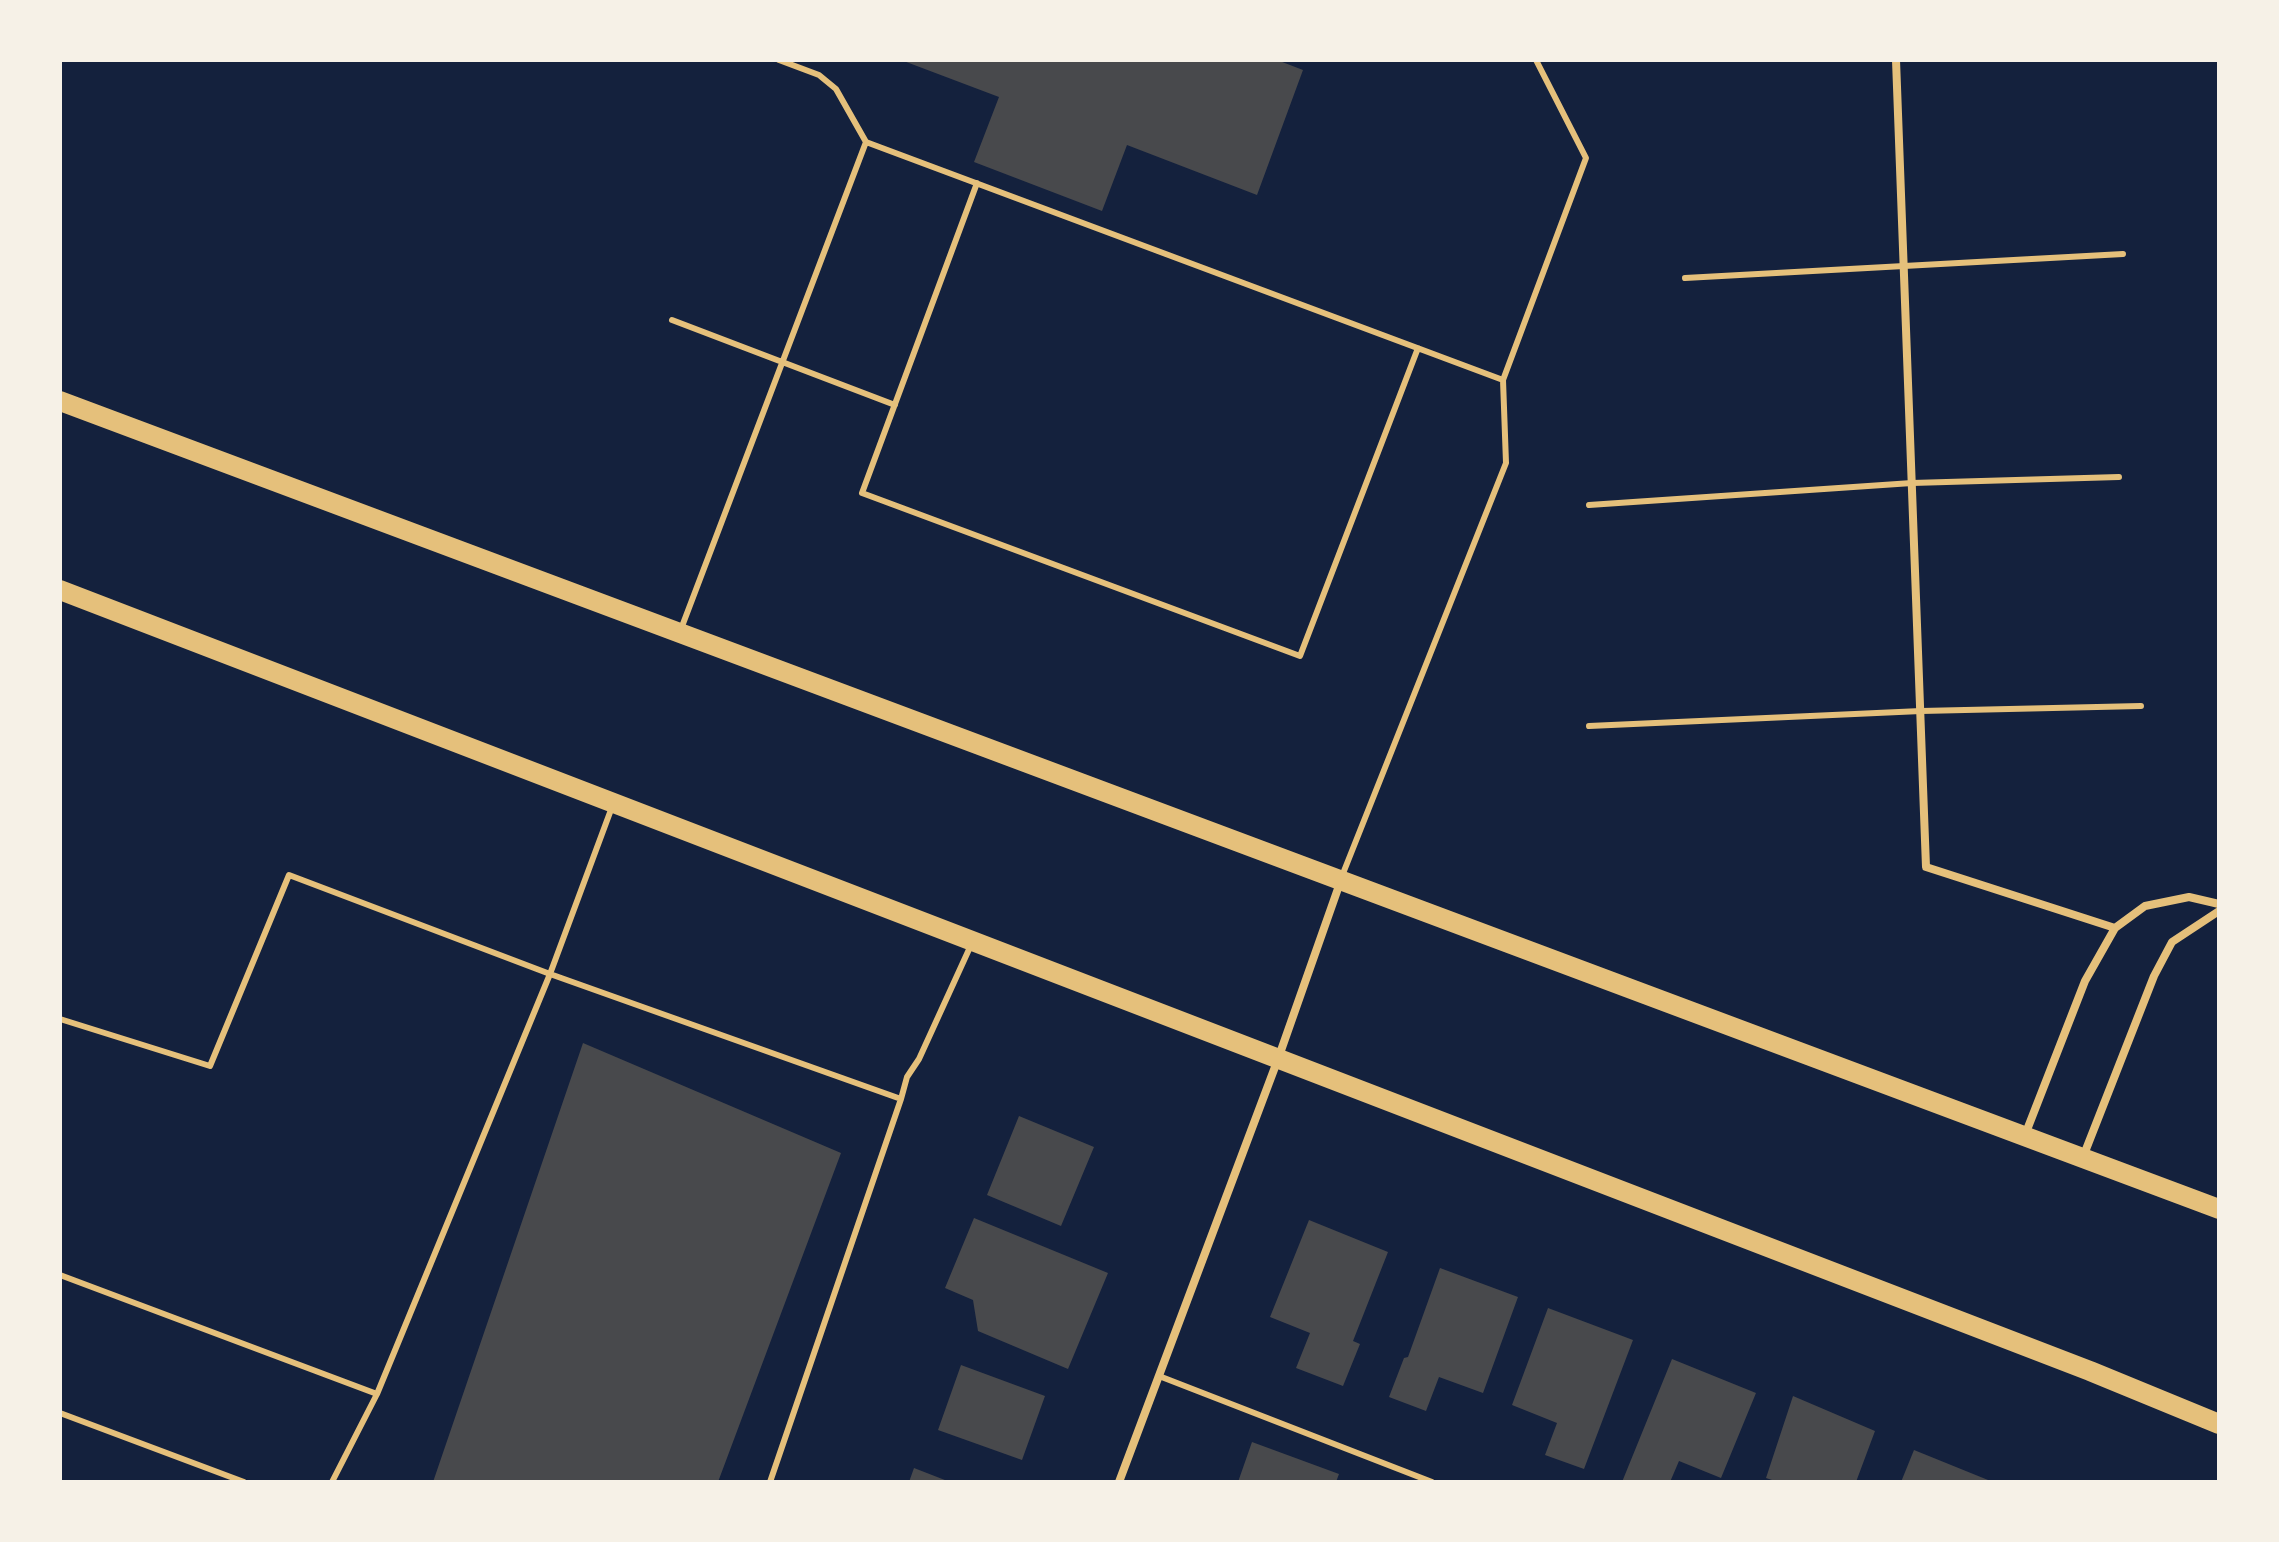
<!DOCTYPE html>
<html>
<head>
<meta charset="utf-8">
<style>
	body { margin:0 }
	#map { position:relative; width:2279px; height:1542px; overflow:hidden; background:#14213d; font-family:"Open Sans",sans-serif }
	canvas { display:block }
	.frame { position:absolute; inset:0; border:62px solid #f6f1e7; pointer-events:none }
</style>
</head>
<body>
<div id="map">
<canvas width="2279" height="1542"></canvas>
<div class="frame"></div>
</div>
<script>
const ctx = document.querySelector('canvas').getContext('2d');
ctx.lineJoin = 'round';
function paint(path, color) { ctx.fillStyle = color; ctx.fill(path, 'evenodd'); }
function stroke(path, color, width, dash) { ctx.strokeStyle = color; ctx.lineWidth = width; ctx.lineCap = dash ? 'butt' : 'round'; ctx.setLineDash(dash || []); ctx.stroke(path); }
const building = new Path2D(`
	M901,60H1277L1303,70L1257,195L1127,145L1102,211L974,162L999,97Z
	M583,1043L841,1153L718,1482H433Z
	M1019,1116L1094,1147L1061,1226L987,1195Z
	M974,1218L1108,1273L1068,1369L978,1331L973,1300L945,1288Z
	M1309,1220L1388,1252L1353,1341L1360,1344L1343,1386L1296,1368L1310,1333L1270,1317Z
	M1440,1268L1518,1297L1483,1393L1439,1377L1426,1411L1389,1397L1404,1358L1408,1357Z
	M1548,1308L1633,1340L1584,1469L1545,1455L1557,1423L1512,1405Z
	M1672,1359L1756,1393L1721,1478L1679,1461L1670,1482H1622Z
	M961,1365L1045,1396L1022,1460L938,1430Z
	M1793,1396L1875,1431L1856,1482H1778L1766,1478Z
	M1252,1442L1339,1474L1336,1482H1238Z
	M1914,1450L1993,1482H1901Z
	M914,1468L950,1482H909Z`);
const service = new Path2D(`
	M779,60L819,75L836,89L866,142L1503,380
	M977,183L862,493L1300,656L1418,348
	M1685,278L2123,254
	M672,320L895,405
	M1589,505L1912,483L2119,477
	M681,629L866,142
	M1589,726L1921,711L2141,706
	M612,807L550,974L901,1099L770,1482
	M1342,876L1506,463L1503,380L1586,158L1536,60
	M60,1019L210,1066L289,875L550,974L377,1394L60,1275
	M901,1099L907,1077L919,1059L971,945
	M1159,1376L1432,1482
	M60,1413L244,1482
	M332,1482L377,1394`);
const minor = new Path2D(`
	M1896,60L1926,867L2115,928
	M2025,1135L2085,981L2115,928L2145,906L2189,897L2219,904
	M2083,1157L2154,976L2172,942L2219,911
	M1119,1482L1278,1059L1341,880`);
const primary = new Path2D(`
	M60,401L2219,1209
	M60,590L2090,1371L2219,1424`);
paint(building, '#48494c');
stroke(service, '#e5c07b', 6);
stroke(minor, '#e5c07b', 8);
stroke(primary, '#e5c07b', 20);
</script>
</body>
</html>
